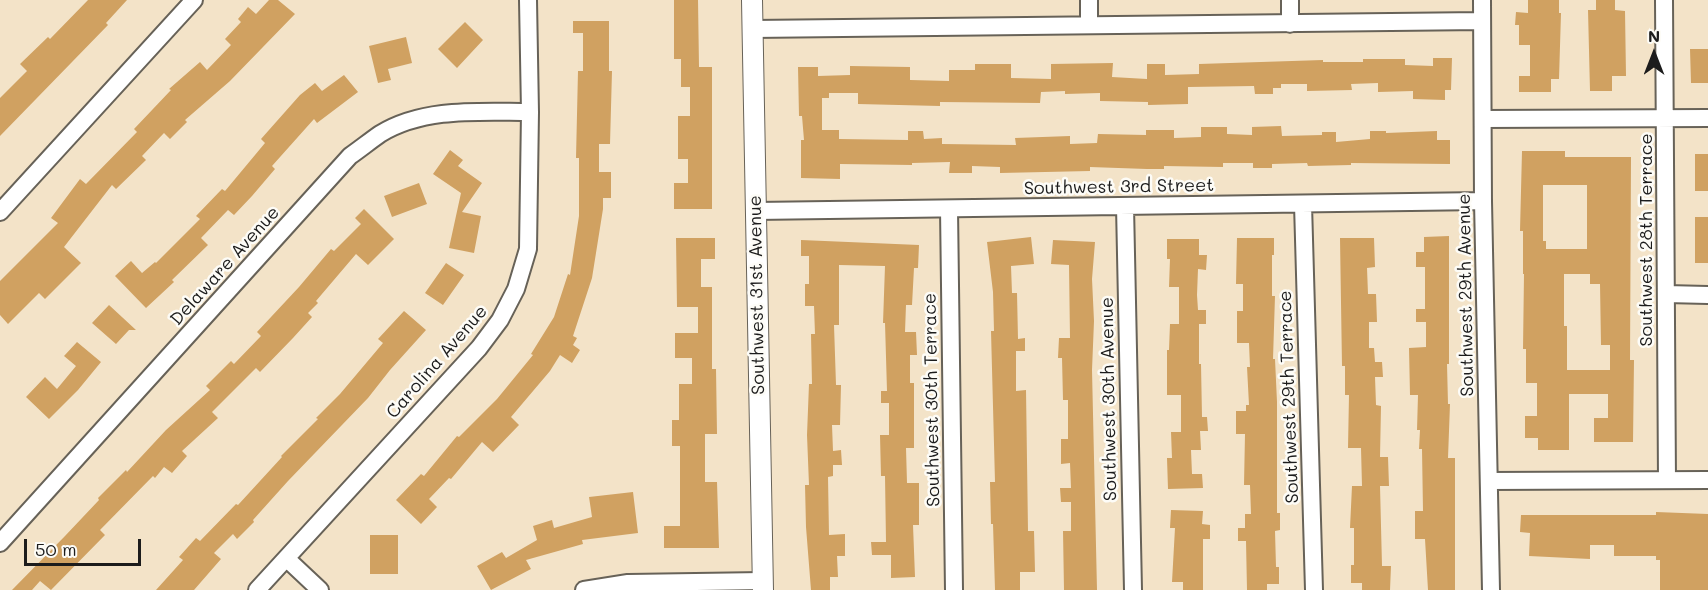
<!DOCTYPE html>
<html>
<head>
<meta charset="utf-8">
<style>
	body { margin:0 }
	#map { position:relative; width:1708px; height:590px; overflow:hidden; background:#f3e3c8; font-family:Mali,sans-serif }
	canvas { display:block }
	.north { position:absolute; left:1624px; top:24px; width:60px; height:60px; -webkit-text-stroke:4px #fdfcf7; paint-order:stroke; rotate:0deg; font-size:16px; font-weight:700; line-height:24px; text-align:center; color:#1c1c1c }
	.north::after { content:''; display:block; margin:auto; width:21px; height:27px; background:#1c1c1c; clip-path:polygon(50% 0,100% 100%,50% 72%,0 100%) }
	.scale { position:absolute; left:24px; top:539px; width:117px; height:27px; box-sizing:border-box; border:3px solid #1c1c1c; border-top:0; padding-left:8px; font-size:18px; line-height:21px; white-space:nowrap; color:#1c1c1c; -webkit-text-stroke:4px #fdfcf7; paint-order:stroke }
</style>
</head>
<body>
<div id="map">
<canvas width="1708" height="590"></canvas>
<div class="north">N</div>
<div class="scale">50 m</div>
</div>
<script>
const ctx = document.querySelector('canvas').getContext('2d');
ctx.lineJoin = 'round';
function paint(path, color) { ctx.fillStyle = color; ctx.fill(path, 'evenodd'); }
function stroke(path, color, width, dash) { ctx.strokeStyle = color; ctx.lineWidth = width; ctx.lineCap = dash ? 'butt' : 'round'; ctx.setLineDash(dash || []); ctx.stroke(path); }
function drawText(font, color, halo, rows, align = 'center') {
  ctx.font = font + ' Mali,sans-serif'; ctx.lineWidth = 5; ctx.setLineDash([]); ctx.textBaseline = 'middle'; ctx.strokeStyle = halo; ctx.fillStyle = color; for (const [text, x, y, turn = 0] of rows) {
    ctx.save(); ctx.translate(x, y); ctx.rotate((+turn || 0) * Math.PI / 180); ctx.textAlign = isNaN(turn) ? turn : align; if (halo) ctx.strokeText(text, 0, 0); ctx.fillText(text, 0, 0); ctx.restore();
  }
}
const building = new Path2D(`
	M88,0H127L106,23L108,25L0,136V98L27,71L20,64L48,37L50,39Z
	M269,0H278L295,14L230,81L185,120L187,122L170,139L164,133L142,156L146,160L116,189L112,185L64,247L81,263L45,299L39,293L8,324L0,315V281L58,223L51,218L80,179L86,184L137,132L134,129L171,90L169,89L200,62L207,70L231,45L225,39L241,22L238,19L248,7L256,14Z
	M674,0H698L699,67H712V209H674V183H688V159H678V116H690V87H681V59H674Z
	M1528,0H1559V13H1561L1559,79H1551V92H1519V76H1530V45H1519V25H1515L1516,12L1528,13Z
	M1596,0H1615V10L1625,11L1626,76H1612V91H1590L1588,10H1596Z
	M573,21H609V71H612L610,144H599V172H611V198H603V209L592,278L573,336L577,338L573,345L580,350L572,363L560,355L550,371L511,417L519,425L493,452L482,442L451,479L449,478L429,499L437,507L421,524L396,500L421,474L424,476L457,436L459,437L497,399L533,355L531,354L554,317L568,274L570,275L579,216V158H576L578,71H583V33H573Z
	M465,22L483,40L457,68L438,49Z
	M406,37L412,63L388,69L391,80L378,83L369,46Z
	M1690,49H1708V83H1691Z
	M1433,58H1452L1451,90H1445V100L1413,99V91L1378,92V83L1351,84L1352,90L1307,91V84H1281V88H1273V94H1255L1254,86L1188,87V104L1148,105V102L1100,101V93L1065,94V91L1041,92L1040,103L940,102V106L858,104V93H829V98H822V130H839V139L908,140V131H923L924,139L942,138V144L1016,145L1015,138L1070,136V144L1097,143L1098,134L1146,135V130H1174V138L1201,137V127H1227V134L1252,135V127L1281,126L1282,136L1322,135V132H1336V142L1370,139V131H1386V133L1437,131V140H1450V164L1351,163V165L1308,166L1307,163L1272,164V168H1253V163H1223V167L1164,166V169H1147L1090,167V171L1000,173V167L972,166V173H949L950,162L912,163V165L840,164V179L801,178V140H804L802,116H799L798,67H818V76L850,75V66L910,67V80L949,81V70H975V64H1011V78L1051,79V64L1113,63L1112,77L1147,79V64H1165V75L1199,74V64L1323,60V62H1363V59H1405V65L1433,66Z
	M344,75L358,92L317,123L314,119L272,166L275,169L252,196L234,215L228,210L201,238L208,245L172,280L174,282L146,308L115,276L131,261L142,273L155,262L156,263L200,219L196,216L222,189L225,191L265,143L261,139L300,95L315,83L322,91Z
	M450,150L463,160L458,166L482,183L462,212L481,216L474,253L449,248L461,193L433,174Z
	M1522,151H1565V157H1631L1630,360H1634L1633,442H1594V418H1608V394H1569V450H1538V438H1525V416H1537V383H1526V349H1523L1524,274H1523V231H1520ZM1543,185H1587V249H1546V241H1543ZM1564,274H1590V284H1600L1601,345H1610V370H1567V326H1564Z
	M1695,154H1708V191H1695Z
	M419,183L427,204L392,217L384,196Z
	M364,209L394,239L368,265L356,254L316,301L318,303L308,313L312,317L293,338L260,372L256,368L212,412L218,418L182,451L187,456L172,473L164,467L155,478L153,476L100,530L105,535L51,590L40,581L32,590H12L65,536L99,500L98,498L126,470L127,472L166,430L210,390L206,386L231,361L234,364L261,336L257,332L299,287L331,249L334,251L361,224L355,218Z
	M1695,217H1708V263H1695Z
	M1449,236V364H1447L1448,404H1450L1448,458H1455V590H1428L1425,539H1415V511H1423L1422,449H1419L1420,430H1417L1418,395H1410L1409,348L1426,347V322H1416V309H1425V267H1416V252H1424V237Z
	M1031,237L1034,264L1011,266L1012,293H1017L1018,339L1025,338V351H1016V391L1026,390L1028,531H1034L1035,572H1020V590H995L993,524H991L990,482H995L991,331H994L993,292L987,242Z
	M676,238H715V259H701V287H712V369H716L717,434H705V482H717L719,548H664V526H680V446H672V420H679V384H692V358H675V333H698V307H677Z
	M1237,238H1274V255H1272V296H1275L1273,359H1275L1277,402V513H1280V530L1275,531L1276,567H1279V584H1267V590H1247L1246,541H1238V528H1245V514H1251L1250,485H1244L1245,434H1236V411H1246V405H1249L1247,367H1250L1249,343H1237V311H1243V284H1236Z
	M1340,238H1374L1375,267L1367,268L1368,294H1376L1377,322H1369V348H1374L1375,362H1382L1383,377H1375L1376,405L1381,406L1380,457H1388L1389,486H1380L1382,566H1391L1390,590H1362V583H1351V565H1354V528H1350L1352,486H1362L1361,448H1348L1349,395H1345V366H1342Z
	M1167,239H1199V255H1207L1206,270L1198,269L1197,295L1198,310H1206V324H1199V364H1201L1202,417H1207L1208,431H1200L1201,450H1191L1192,474H1202L1203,488L1168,489L1167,458H1172L1171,432H1181V395H1167V350H1169L1170,324H1179V287H1169L1170,259H1167Z
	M801,240L919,245L918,268H914L912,305H906L905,332H916L917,355H910V383H914V448H906L907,483H919V525H913L915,577L891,578V555H872L871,542H886L885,476H881L880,435H889V403H881V391H887L885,323H883L885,266L839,265V325H834L836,385H841L840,425H832L833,451L841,450L842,465H833V476L828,477L829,535L845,534V556H837L838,577H830V590H811L806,527L805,485H809L807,435L809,384H812L811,334H815L814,306H805V284H809V256H801Z
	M1053,240L1095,242L1092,279L1094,321L1092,370L1097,590H1064L1063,531H1071V502H1061L1060,488H1071L1070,463L1061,464V439H1068V400H1063L1062,358H1058L1059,338H1070L1069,265L1051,264Z
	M446,263L464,275L443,305L425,293Z
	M109,305L136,330H129L116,344L92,323Z
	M404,311L426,330L390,370L368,398L288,481L253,520L254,522L237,539L233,534L214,553L221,559L194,590H156L183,560L179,557L196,538L200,541L236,504L238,505L282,457L281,456L318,419L316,418L340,394L383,343L378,339Z
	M77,342L101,362L78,390L49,419L26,397L45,377L57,389L76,366L64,356Z
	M633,492L638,533L582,540L583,544L526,560L531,569L491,590L477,566L502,552L506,558L537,540L533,526L552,520L554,528L592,517L589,497Z
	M1171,510L1203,511L1202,524L1210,525V539H1203V590H1183V582H1172L1175,528H1170Z
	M1656,512L1708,514V590H1660V560H1656V556H1614V545H1590V559L1529,556L1530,533L1520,532L1521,515H1656Z
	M370,535H398V574H370Z`);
const minor = new Path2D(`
	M1089,0V25
	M1290,0V24
	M1482,0L1483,201L1491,590
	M1664,0L1667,480
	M752,29L1482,21
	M1483,119L1708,118
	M1303,204L1314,590
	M1125,206L1133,590
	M949,209L954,590
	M756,211L1483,201
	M0,212L194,0
	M1666,294L1708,295
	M1489,481L1708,480
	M0,543L350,156C360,149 370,141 380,134C424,107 480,112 530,112
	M287,559L320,590
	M257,590L479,348L500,320L516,289L528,249L530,112L528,0
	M584,590L628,583L763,581`);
const major = new Path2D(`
	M752,0L763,590`);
const streetNames = [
	["Southwest 3rd Street",1119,187,-1],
	["Southwest 28th Terrace",1646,240,-90],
	["Delaware Avenue",225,266,-48],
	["Southwest 31st Avenue",757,295,-91],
	["Southwest 29th Avenue",1466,295,-91],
	["Carolina Avenue",437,362,-49],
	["Southwest 29th Terrace",1289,397,-92],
	["Southwest 30th Avenue",1109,399,-91],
	["Southwest 30th Terrace",932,400,-91]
];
paint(building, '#d0a161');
stroke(minor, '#676258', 20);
stroke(major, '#676258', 22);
stroke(minor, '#fff', 16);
stroke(major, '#fff', 20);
drawText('18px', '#1c1c1c', '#fdfcf7', streetNames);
</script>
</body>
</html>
